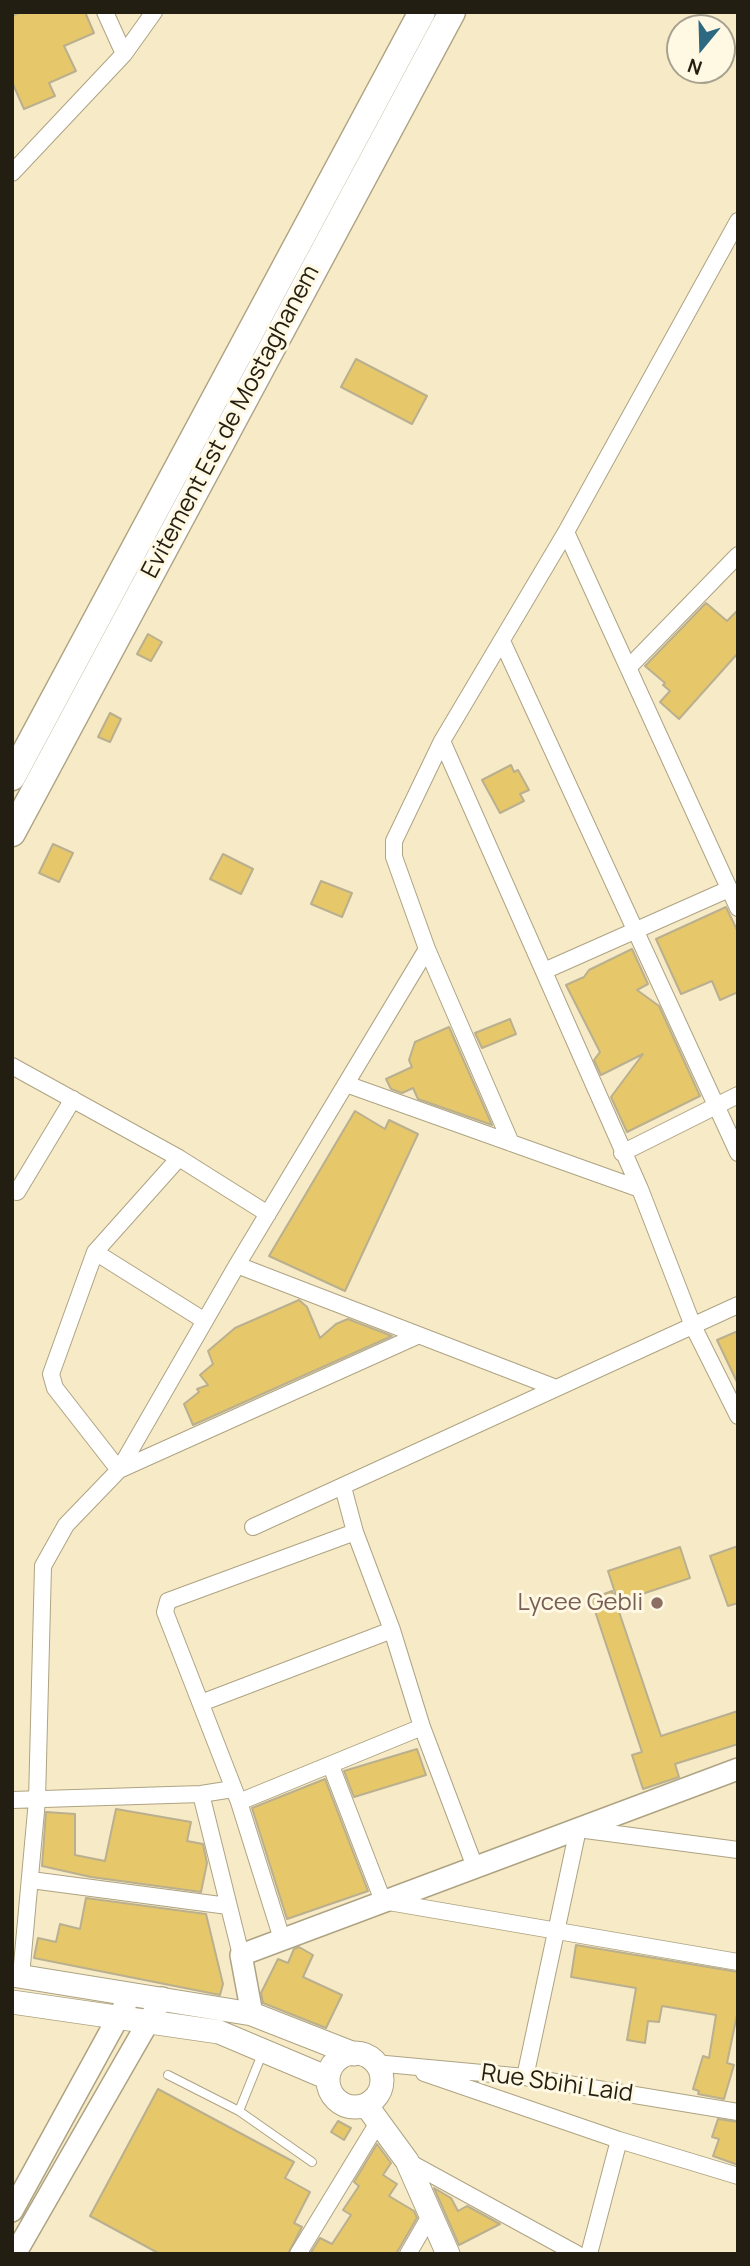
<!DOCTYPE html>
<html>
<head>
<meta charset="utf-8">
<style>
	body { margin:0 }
	#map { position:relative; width:750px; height:2266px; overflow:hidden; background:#f6eac7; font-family:Manrope,sans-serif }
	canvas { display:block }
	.frame { position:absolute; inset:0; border:14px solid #221e11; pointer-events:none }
	.north { position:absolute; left:666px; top:14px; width:70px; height:70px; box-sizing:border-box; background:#fff8e3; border:2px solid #a7a18f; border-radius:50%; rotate:199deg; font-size:19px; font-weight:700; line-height:28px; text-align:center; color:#221e11 }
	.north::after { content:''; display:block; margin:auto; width:24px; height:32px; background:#2d6a81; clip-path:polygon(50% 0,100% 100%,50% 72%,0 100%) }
</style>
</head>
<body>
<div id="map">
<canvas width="750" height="2266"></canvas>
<div class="frame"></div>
<div class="north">N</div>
</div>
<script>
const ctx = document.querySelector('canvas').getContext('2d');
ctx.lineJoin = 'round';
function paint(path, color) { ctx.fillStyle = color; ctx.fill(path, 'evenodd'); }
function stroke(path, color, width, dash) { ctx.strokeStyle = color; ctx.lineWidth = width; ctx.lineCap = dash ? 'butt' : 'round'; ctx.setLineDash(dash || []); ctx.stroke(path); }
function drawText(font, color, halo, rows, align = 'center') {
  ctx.font = font + ' Manrope,sans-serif'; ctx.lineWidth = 6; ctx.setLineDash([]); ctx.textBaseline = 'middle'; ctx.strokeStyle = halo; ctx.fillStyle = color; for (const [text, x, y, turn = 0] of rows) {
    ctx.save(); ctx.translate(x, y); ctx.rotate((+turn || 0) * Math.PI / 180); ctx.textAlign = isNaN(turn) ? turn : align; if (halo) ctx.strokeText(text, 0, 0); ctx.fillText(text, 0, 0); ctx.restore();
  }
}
const building = new Path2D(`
	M21,12H85L94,33L64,46L76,71L49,83L55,96L24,109L12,82V16Z
	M356,359L427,396L412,424L341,387Z
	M706,603L727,621L738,610V653L679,719L660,702L670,691L663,685L665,683L645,666Z
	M148,634L162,642L151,661L137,654Z
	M110,713L121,719L110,742L98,737Z
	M511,765L514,772L518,770L529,790L520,794L524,801L500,813L482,780Z
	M53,844L73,853L59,882L39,873Z
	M223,854L253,869L241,894L210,879Z
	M321,881L352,893L342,917L311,904Z
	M726,907L738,932V992L720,1000L712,981L681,994L656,939Z
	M632,949L648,984L637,990L659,1006L700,1096L627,1132L611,1097L643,1054L601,1075L594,1060L600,1052L566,985L584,977L589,970Z
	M510,1019L516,1034L482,1048L475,1033Z
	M449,1027L492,1125L418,1099L413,1088L402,1093L391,1089L386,1079L412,1067L409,1060L415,1042Z
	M355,1111L385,1129L389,1120L418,1134L345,1291L269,1256Z
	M299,1300L307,1307L320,1338L336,1324L348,1319L392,1336L193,1425L184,1404L199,1392L197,1389L208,1385L200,1375L213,1364L208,1351L235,1328Z
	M738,1331V1384L717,1340Z
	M738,1546V1603L728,1606L710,1556Z
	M680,1547L690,1578L618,1602L608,1571Z
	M612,1591L661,1736L738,1711V1744L675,1764L679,1777L643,1789L632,1755L642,1752L591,1599Z
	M417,1749L426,1775L354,1797L344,1771Z
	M325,1779L368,1891L287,1919L252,1808Z
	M116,1809L191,1822L187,1841L203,1844L207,1863L201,1892L91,1877L42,1866L46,1812L75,1814V1855L105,1861Z
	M86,1898L206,1914L223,1984L220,1995L34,1958L38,1938L56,1942L60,1924L80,1929Z
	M576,1945L738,1972V2010L727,2063L734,2065L724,2099L698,2094L699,2091L693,2089L703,2056L709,2058L716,2015L662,2006L659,2022L648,2021L645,2043L627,2040L636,1988L571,1977Z
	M299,1947L313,1955L303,1977L342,1995L326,2028L263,2003L261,1993L278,1959L288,1963L294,1949Z
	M158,2089L294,2162L285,2178L310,2192L294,2223L302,2227L288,2254H160L90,2216Z
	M718,2119L738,2122V2165L713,2156L719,2139L712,2137Z
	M338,2121L351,2128L344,2140L331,2132Z
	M377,2144L391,2163L383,2175L397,2184L389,2196L414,2211L417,2218L396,2254H310L320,2238L332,2244L351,2215L343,2210L359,2186L354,2182Z
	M434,2188L451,2198L458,2211L467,2206L500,2224L459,2245Z`);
const service = new Path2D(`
	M168,2075L239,2111L312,2162
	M239,2111L262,2054`);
const minor = new Path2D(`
	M105,12L124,54
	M12,173L124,54L154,12
	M566,532L738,908
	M502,641L738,1153
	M628,668L738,555
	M442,741L640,1189L693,1326L738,1416
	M544,971L729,889
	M12,1066L179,1158
	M346,1084L640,1189
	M511,1143L427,949L394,857V841L442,741L566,532L738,221
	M622,1153L738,1095
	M12,1190L17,1192L73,1099
	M268,1214L179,1158L95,1252L51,1374L55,1388L119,1470L417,1336
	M95,1252L205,1321
	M237,1265L556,1388
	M343,1487L355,1532L392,1630L422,1727L475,1867
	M253,1527L738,1305
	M201,1703L392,1630
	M331,1766L383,1901L738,1962
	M201,1794L241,1955
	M12,1800L201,1794L233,1789
	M239,1802L422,1727
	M31,1880L228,1906
	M282,1939L239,1802L165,1612L168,1601L355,1532
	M21,1976L37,1800L43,1566L66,1525L119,1470L237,1265L427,949
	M375,2063L525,2077L738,2112
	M424,2073L619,2140L738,2176
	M525,2077L578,1829L738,1850
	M407,2161L577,2254
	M298,2254L379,2121
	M408,2254L430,2216
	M589,2254L619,2140`);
const tertiary = new Path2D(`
	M252,2014L241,1955L738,1769
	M12,2211L126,2003
	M15,2254L162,1998`);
const secondary = new Path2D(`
	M12,1975L252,2014L354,2054
	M12,2002L219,2032L328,2078
	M328 2080a27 27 0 1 1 54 0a27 27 0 1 1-54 0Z
	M366,2105L407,2161L448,2254`);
const trunk = new Path2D(`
	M12,777L422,12
	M12,833L452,12`);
const markers = [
	[657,1603,7,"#8d6e63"]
];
const streetNames = [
	["Evitement Est de Mostaghanem",231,422,-62],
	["Rue Sbihi Laid",557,2084,8]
];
const educationNames = [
	["Lycee Gebli",643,1603]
];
paint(building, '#e6c86a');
stroke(building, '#baaf8e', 2);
stroke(service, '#aea382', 10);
stroke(minor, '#aea382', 18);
stroke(tertiary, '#aea382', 24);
stroke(secondary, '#aea382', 25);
stroke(trunk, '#aea382', 29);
stroke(service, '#fff', 8);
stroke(minor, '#fff', 16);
stroke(tertiary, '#fff', 21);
stroke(secondary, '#fff', 23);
stroke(trunk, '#fff', 26);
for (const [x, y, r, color] of markers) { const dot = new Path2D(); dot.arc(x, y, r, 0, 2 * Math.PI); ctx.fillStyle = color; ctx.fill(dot); stroke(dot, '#fff8e3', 2.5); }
drawText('24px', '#221e11', '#fff8e3', streetNames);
drawText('24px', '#785e54', '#fff8e3', educationNames, 'right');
</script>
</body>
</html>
